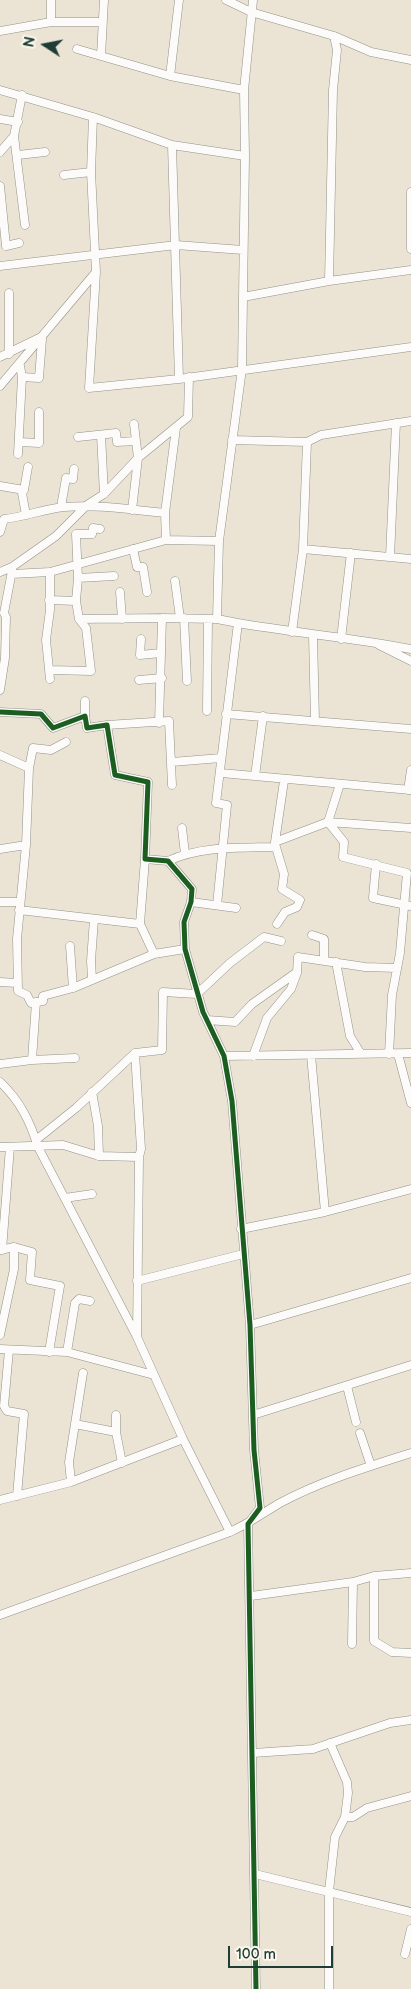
<!DOCTYPE html>
<html>
<head>
<meta charset="utf-8">
<style>
	body { margin:0 }
	#map { position:relative; width:411px; height:1989px; overflow:hidden; background:#ebe4d5; font-family:"Balsamiq Sans",sans-serif }
	canvas { display:block }
	.north { position:absolute; left:20px; top:20px; width:50px; height:50px; -webkit-text-stroke:4px #fbf7ec; paint-order:stroke; rotate:281deg; font-size:14px; font-weight:700; line-height:20px; text-align:center; color:#1f3d34 }
	.north::after { content:''; display:block; margin:auto; width:18px; height:22px; background:#1f3d34; clip-path:polygon(50% 0,100% 100%,50% 72%,0 100%) }
	.scale { position:absolute; left:228px; top:1946px; width:105px; height:22px; box-sizing:border-box; border:2px solid #1f3d34; border-top:0; padding-left:6px; font-size:15px; line-height:18px; white-space:nowrap; color:#1f3d34; -webkit-text-stroke:4px #fbf7ec; paint-order:stroke }
</style>
</head>
<body>
<div id="map">
<canvas width="411" height="1989"></canvas>
<div class="north">N</div>
<div class="scale">100 m</div>
</div>
<script>
const ctx = document.querySelector('canvas').getContext('2d');
ctx.lineJoin = 'round';
function stroke(path, color, width, dash) { ctx.strokeStyle = color; ctx.lineWidth = width; ctx.lineCap = dash ? 'butt' : 'round'; ctx.setLineDash(dash || []); ctx.stroke(path); }
const minor = new Path2D(`
	M51,0V22
	M104,0L101,56L170,76L244,90
	M226,0L251,12L334,36L371,52L411,60
	M0,31L51,22H101
	M77,49L101,56
	M170,76L179,0
	M0,90L93,117L172,145L245,156
	M22,95L14,136L25,225
	M93,117L91,172L96,272L89,388L179,379L411,347
	M0,119L18,122
	M172,145L179,379
	M0,152L14,136
	M18,155L45,152
	M64,175L91,172
	M0,186L6,246L19,243
	M411,192V249
	M0,266L176,245L243,250
	M329,281L411,270
	M243,297L329,281L333,90L337,50L334,36
	M9,354V293
	M0,357L41,337
	M22,377L39,378L42,339
	M0,386L96,272
	M101,435L104,494
	M78,437L116,433L117,442L136,441
	M232,440L307,442L321,435L411,421
	M19,442L39,443V412
	M18,454L22,377L20,366
	M0,486L24,490L22,493L26,515
	M24,490L28,467
	M61,507L66,478L73,479L74,469
	M132,510L138,458L134,424
	M0,532L4,519C24,517 44,509 64,507C98,504 132,510 165,513
	M166,540L165,513L176,428
	M133,549L137,567H143L147,592
	M303,549L411,559
	M390,557L396,423
	M0,572L12,567L56,536L87,505L104,494L138,458L188,417L189,377
	M12,574L50,572L166,540L219,541
	M78,578L114,576
	M175,581L180,618
	M120,592L122,619
	M49,600L76,601
	M184,618L187,681
	M79,619L162,618
	M238,623C296,633 354,638 411,649
	M292,632L303,549L307,442
	M313,635L315,721
	M141,639L140,655L161,653
	M341,639L351,553
	M379,645L411,661
	M50,670L91,671L86,628L79,619L76,601L78,578L76,534H92L93,528L100,529
	M50,679L46,640L50,610V572
	M139,680L162,678
	M0,690L5,658L6,617L4,613L12,571
	M207,711L208,619
	M0,712L41,714L53,728L85,716L87,728L107,725L115,775L148,782L145,859L168,861L192,889L191,902L184,922L185,949L203,1012L224,1056L232,1101L250,1325L254,1450L260,1508L248,1524L256,1989
	M226,714L411,729
	M85,716V701
	M159,723L162,618L217,619L219,541L242,369L245,156L244,90L253,0
	M107,725L169,721L172,785
	M66,742L51,750L33,748L29,768L26,845L17,939L18,991L27,995L31,1003L43,1001V996L73,988L154,954
	M0,755L29,768
	M172,762L221,758
	M221,773L411,790
	M255,776L263,716
	M340,784L328,822L344,842L343,857L407,873L400,953L392,995L389,1054
	M408,790L411,770
	M182,828L185,854
	M275,842L284,781
	M275,844L284,874L282,889L300,900L297,907L285,912L277,924
	M0,849L26,845
	M145,859L140,924L154,954L185,949
	M168,861C201,846 239,848 275,847V842L328,822L411,828
	M376,864L373,898L411,906
	M0,902H20
	M191,902L236,908
	M217,905L227,805L216,803L238,623L217,619
	M19,910L140,924
	M312,935L324,939V960
	M70,946L73,988
	M336,962L350,1036L361,1054
	M92,979L91,961L94,919
	M0,982L17,983
	M207,1020L235,1022L252,1004L297,972L298,957L365,967L397,968
	M135,1053L141,1149L139,1157
	M398,1054L411,1103
	M311,1055L325,1212
	M224,1056L411,1053
	M253,1056L267,1018L291,989L297,973
	M32,1060L36,1002
	M0,1064L32,1060L75,1058
	M0,1082C20,1101 30,1121 38,1147L137,1337L183,1439L230,1532
	M92,1092L98,1126L99,1156
	M36,1140L76,1108L135,1053L162,1050L163,992L197,994L230,963L264,937L281,941
	M0,1147L63,1145L99,1156L139,1157L137,1337
	M65,1198L92,1194
	M241,1229L325,1212L411,1189
	M14,1247L32,1252L30,1280L60,1286L49,1352
	M0,1250L14,1247V1269L0,1335
	M2,1250L10,1147
	M137,1281L243,1254
	M250,1325L411,1278
	M0,1349L67,1352L154,1375
	M9,1350L4,1406L7,1411L24,1414L17,1496
	M67,1352L75,1303L79,1299L90,1301
	M347,1386L356,1422
	M253,1415L411,1365
	M75,1424L116,1432L122,1463
	M116,1432V1415
	M360,1433L371,1466
	M71,1482L69,1462L83,1373
	M0,1500L71,1482L183,1439
	M374,1576V1641L392,1652L411,1653
	M251,1596L353,1582L374,1576L411,1573
	M0,1615L230,1532C248,1524 263,1513 280,1503C321,1481 367,1467 411,1453
	M352,1644L353,1582
	M253,1753L313,1749L390,1723L411,1720
	M345,1817H353L367,1808L411,1796
	M255,1874L411,1912
	M405,1954L411,1929
	M329,1989V1891L335,1837L345,1817L348,1793L347,1782L330,1743`);
const cycleway = new Path2D(`
	M0,712L41,714L53,728L85,716L87,728L107,725L115,775L148,782L145,859L168,861L192,889L191,902L184,922L185,949L203,1012L224,1056L232,1101L250,1325L254,1450L260,1508L248,1524L256,1989`);
stroke(minor, '#909289', 9);
stroke(minor, '#fcfbf9', 8);
stroke(cycleway, '#1b5e20', 5);
</script>
</body>
</html>
